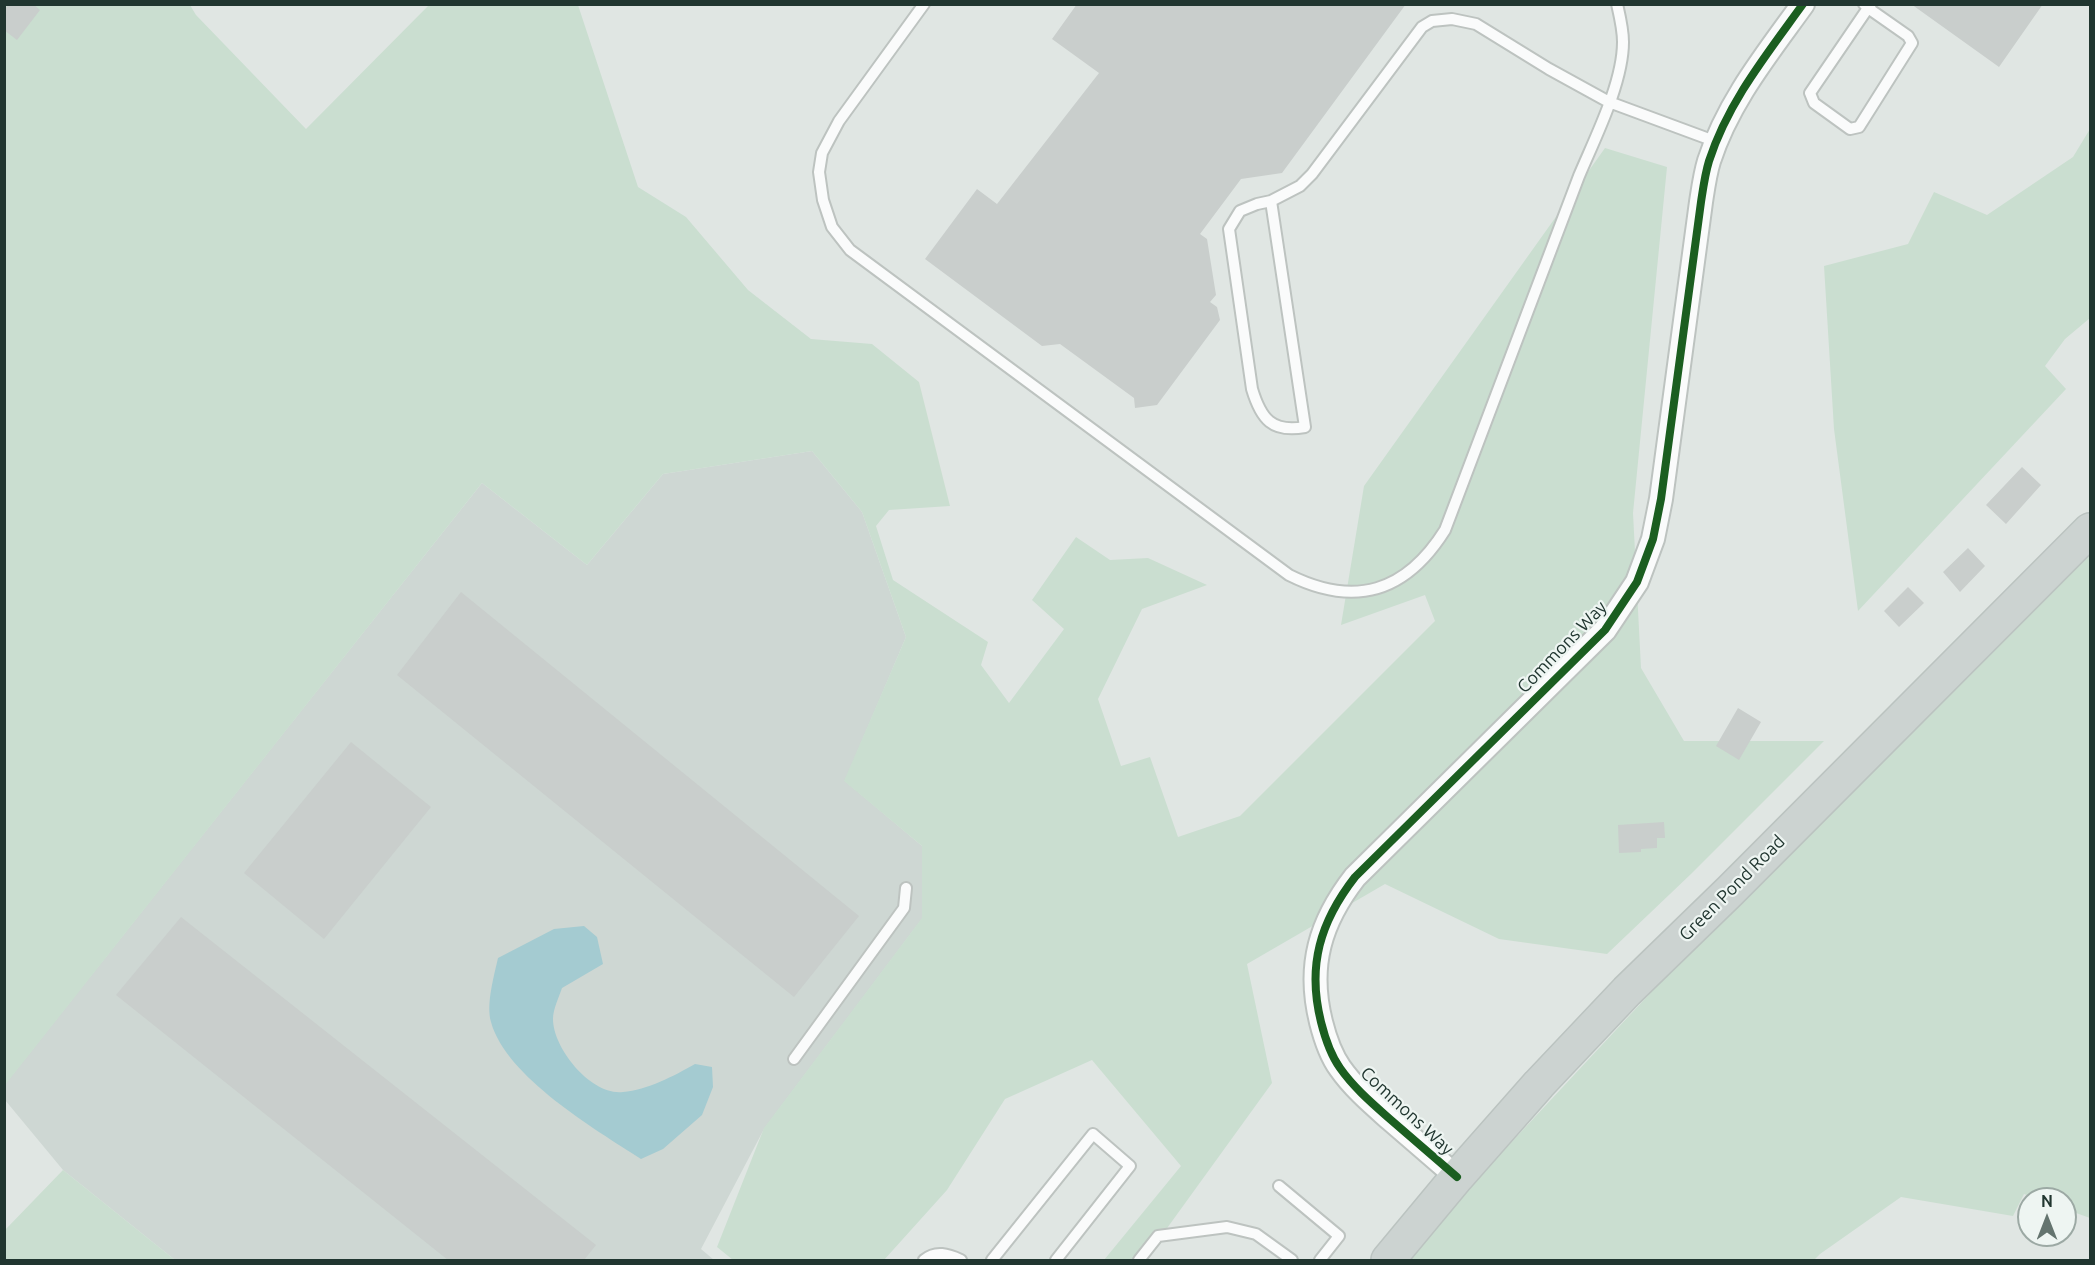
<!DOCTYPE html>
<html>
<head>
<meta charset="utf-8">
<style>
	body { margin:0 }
	#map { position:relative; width:2095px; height:1265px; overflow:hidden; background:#e0e6e3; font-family:Ubuntu,sans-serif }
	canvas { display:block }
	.frame { position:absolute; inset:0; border:6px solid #213630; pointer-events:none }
	.north { position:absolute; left:2017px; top:1187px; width:60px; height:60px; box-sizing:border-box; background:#eef5f2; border:2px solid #9ca9a4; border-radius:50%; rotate:0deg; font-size:16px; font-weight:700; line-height:24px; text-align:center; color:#213630 }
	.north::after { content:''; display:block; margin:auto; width:21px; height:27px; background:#64746f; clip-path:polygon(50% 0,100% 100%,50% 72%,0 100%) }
</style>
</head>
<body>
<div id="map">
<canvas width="2095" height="1265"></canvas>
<div class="frame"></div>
<div class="north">N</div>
</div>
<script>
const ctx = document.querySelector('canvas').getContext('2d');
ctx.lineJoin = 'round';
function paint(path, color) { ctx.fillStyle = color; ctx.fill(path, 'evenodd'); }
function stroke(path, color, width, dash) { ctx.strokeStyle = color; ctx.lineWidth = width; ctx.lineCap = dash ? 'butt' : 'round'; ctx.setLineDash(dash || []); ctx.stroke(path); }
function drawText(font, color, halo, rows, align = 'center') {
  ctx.font = font + ' Ubuntu,sans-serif'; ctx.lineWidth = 4.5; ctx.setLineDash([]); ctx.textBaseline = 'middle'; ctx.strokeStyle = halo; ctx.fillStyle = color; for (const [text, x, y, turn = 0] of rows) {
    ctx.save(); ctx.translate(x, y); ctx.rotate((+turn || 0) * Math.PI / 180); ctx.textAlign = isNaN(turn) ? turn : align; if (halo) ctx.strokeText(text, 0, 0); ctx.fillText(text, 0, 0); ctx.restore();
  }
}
const built = new Path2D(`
	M812,451L862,512L906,637L845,781L922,846V919L764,1129L701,1249L714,1260H175L63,1170L5,1100L4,1085L482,483L587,565L663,474Z`);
const green = new Path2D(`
	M5,5H190L196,15L306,129L429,5H578L638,187L686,217L748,290L811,339L872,344L919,382L950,506L889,510L876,526L893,580L988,642L981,665L1009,703L1064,629L1032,600L1076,537L1110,560L1148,558L1207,585L1142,609L1098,699L1121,766L1150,757L1178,837L1240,816L1435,621L1425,595L1341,625L1364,486L1605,148L1667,167L1633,513L1641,668L1684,741H1824L1691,874L1607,954L1499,939L1385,884L1247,964L1272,1083L1144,1260H1104L1181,1166L1092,1060L1005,1099L947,1190L884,1260H733L717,1247L764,1128L922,918V846L844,781L906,637L862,512L812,451L663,474L587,565L482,483L5,1085Z
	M2090,129V318L2065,339L2045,366L2066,389L1858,611L1834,429L1824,266L1908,244L1934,192L1987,215L2073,157Z
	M2090,545V1218L2065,1209V1199H2038L2024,1194L2013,1216L1901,1197L1820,1254L1814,1260H1406L1452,1206L1751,885Z
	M63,1170L175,1260H5V1230Z`);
const water = new Path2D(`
	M584,926L597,937L603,964L562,988C559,997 553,1009 553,1019C553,1049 592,1096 623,1092C647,1090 674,1076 695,1064L712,1067L713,1087L702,1115L663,1149L641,1159C595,1129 506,1077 491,1022C486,1004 494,976 498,958L554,929Z`);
const building = new Path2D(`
	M9,4H33L40,10L17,40L4,30V10Z
	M1077,4H1406L1282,173L1241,179L1200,234L1207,239L1216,295L1210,302L1217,307L1220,320L1157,405L1135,408L1134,398L1060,344L1042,346L925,259L977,189L997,204L1099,73L1052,39Z
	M1911,4H2043L1999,67Z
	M2022,467L2041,485L2006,524L1986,505Z
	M1968,548L1985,566L1960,592L1943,572Z
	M1908,587L1924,603L1899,627L1884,611Z
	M461,592L859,916L794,997L397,675Z
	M1738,708L1761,722L1739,760L1716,746Z
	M351,742L431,807L324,939L244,873Z
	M1664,822L1665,838H1657V848L1641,849V852L1619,853L1618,825Z
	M181,917L596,1245L584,1260H448L116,995Z`);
const lane = new Path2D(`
	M924,4L839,121L822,153L819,172L823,200L832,227L850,250L1289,575C1355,608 1406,592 1445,530L1579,176C1595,138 1623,83 1623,42C1623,29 1620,17 1617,4
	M1864,4L1868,8L1908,36L1912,43L1859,127L1850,129L1814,103L1810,93L1868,8L1871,4
	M1271,201L1305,427C1272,433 1261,419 1252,389L1229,229L1240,211L1257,204L1271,201L1300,186L1312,174L1422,27L1432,21L1452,19L1476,24L1549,69L1609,102L1717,142
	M794,1059L904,908L906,888
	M1279,1186L1339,1236L1320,1260
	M924,1260C936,1250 948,1254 961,1260
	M992,1260L1093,1134L1130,1166L1056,1260
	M1139,1260L1158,1236L1227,1227L1256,1234L1292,1260`);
const street = new Path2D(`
	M1457,1177C1435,1158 1413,1139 1391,1120C1373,1104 1354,1088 1340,1068C1330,1054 1325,1038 1321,1022C1307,966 1320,922 1355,877L1605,630L1637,582L1653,539L1661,499L1701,202C1703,189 1705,174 1709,161C1728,102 1767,54 1803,4`);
const primary = new Path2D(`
	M1388,1260L1457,1177L1539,1084L1627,991L1730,891L2090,530`);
const cycleway = new Path2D(`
	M1457,1177C1435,1158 1413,1139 1391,1120C1373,1104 1354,1088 1340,1068C1330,1054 1325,1038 1321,1022C1307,966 1320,922 1355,877L1605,630L1637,582L1653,539L1661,499L1701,202C1703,189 1705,174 1709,161C1728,102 1767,54 1803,4`);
const streetNames = [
	["Commons Way",1562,647,-46],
	["Green Pond Road",1732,888,-45],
	["Commons Way",1407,1111,43]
];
paint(built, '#ced7d3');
paint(green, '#caded0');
paint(water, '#a4cbd1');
paint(building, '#c9cecc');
stroke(lane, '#bdc3c0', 14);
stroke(street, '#bdc3c0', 26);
stroke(primary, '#bbc3c0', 36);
stroke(lane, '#fafbfb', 10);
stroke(street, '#fafbfb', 22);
stroke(primary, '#ccd3d1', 33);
stroke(cycleway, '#1b5e20', 8);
drawText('18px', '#213630', '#eef5f2', streetNames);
</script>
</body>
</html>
